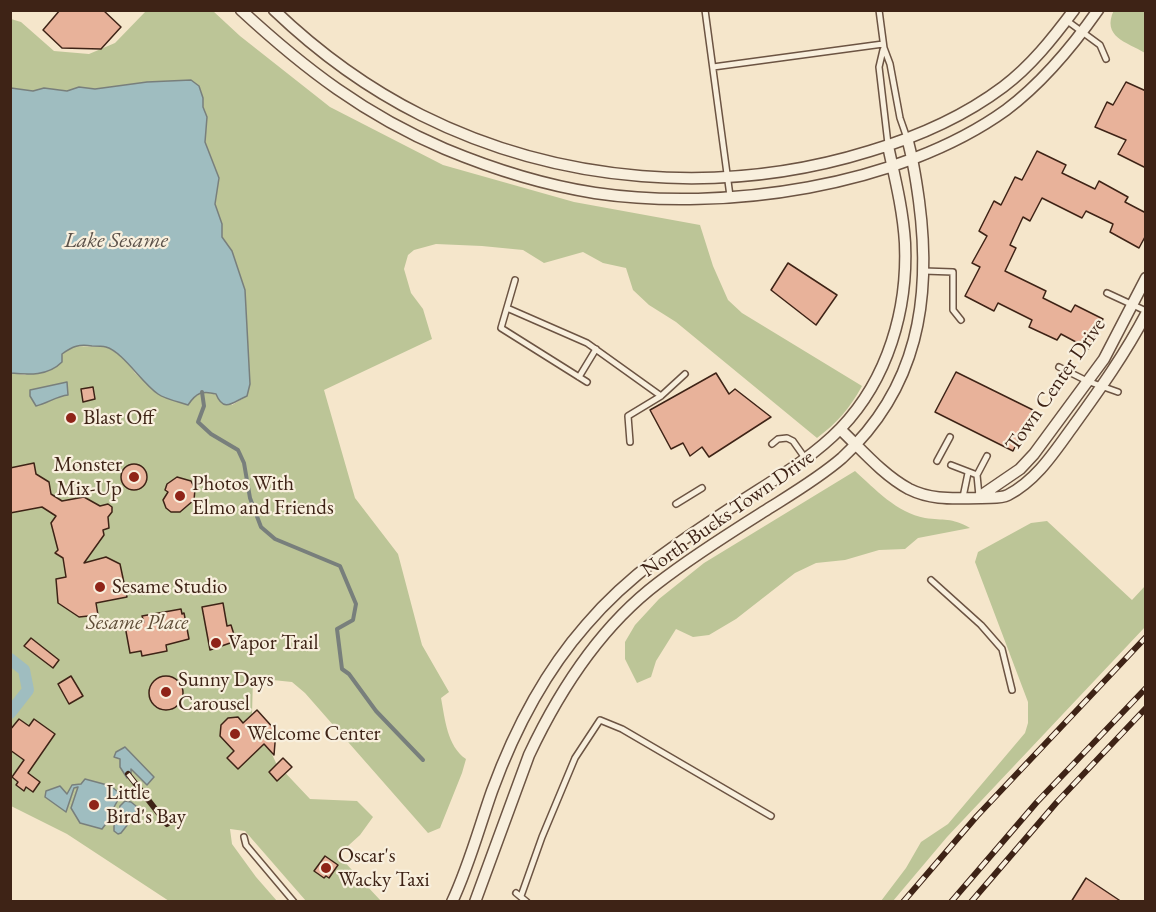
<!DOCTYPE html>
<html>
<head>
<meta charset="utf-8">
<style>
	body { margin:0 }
	#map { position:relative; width:1156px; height:912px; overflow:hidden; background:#f5e6cb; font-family:"EB Garamond",serif }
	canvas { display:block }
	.frame { position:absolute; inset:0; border:12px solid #3e2316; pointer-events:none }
</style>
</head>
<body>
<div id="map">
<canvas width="1156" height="912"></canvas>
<div class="frame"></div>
</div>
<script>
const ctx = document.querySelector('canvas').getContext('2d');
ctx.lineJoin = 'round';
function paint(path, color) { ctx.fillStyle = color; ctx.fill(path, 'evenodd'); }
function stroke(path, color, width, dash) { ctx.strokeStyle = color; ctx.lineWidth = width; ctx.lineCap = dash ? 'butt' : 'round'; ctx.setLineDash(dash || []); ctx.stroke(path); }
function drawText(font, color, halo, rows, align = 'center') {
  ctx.font = font + ' "EB Garamond",serif'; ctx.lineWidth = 4.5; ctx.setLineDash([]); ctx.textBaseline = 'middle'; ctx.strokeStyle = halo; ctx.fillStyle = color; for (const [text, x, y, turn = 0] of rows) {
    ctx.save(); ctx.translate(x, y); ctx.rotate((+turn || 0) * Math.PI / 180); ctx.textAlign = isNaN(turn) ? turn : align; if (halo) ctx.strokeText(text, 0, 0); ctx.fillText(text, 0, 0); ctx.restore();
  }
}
const green = new Path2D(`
	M1114,10L1145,11V53C1127,42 1101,37 1114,10Z
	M146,11H213L240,36L330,107L443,165L574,202L700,225L713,266L728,300L742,313L862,386C850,408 837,423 817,438L676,322L649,305L633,290L626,268L603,263L583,252L544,263L523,250L482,246L436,244L414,250L408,255L404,269L411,293L423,309L432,339L324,390L355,498L398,554L422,645L449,692L441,698C445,719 447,746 466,759L462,773L440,828L428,833L305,693L292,682L253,678L252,714L275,748L271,752L276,763L310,799L357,801L373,817L360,835L338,855L381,901H306L245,831L230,829L232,844L256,877L277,901H169L67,834L11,806V373L25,375L62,354L72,346L107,347L125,359L135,373L157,393L188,404C205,384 213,393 232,405L247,396L250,384L245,290L232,251L222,237V224L215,204L219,178L205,142L207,117L203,107V98L191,80L147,82L95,89L79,87L68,91L44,88L33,91L11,88V19L21,22L54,51L89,54L115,43Z
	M855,471C875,489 897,513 925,518C944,521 951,517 970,528L918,538L905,549L879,550L845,560L816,563L795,573L736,619L709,635L693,637L676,629L656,661L651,677L637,683L625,659V642L635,625L659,599L704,563Z
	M1047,521L1132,600L1145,586V627L947,837L893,901H881L906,868L921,842L948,824L1025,733L1028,723V702L975,562L978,552L1031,523Z`);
const water = new Path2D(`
	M191,80L199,86L203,98V107L207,117L205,142L219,178L215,204L222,224V237L232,251L245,290L250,384L247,396C234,401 224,414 216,394C202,390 196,393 188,405C179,402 165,399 158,394C141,382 123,352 106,347C102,346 97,346 92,346C79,344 73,346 62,354V362C48,376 29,375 11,373V88L33,91L44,88L67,91L79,87L95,89L147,82Z
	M67,382L68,395C57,396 48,403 36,406L30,396V390Z
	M125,747L154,777L147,785L131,769V775L127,778L120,767V759L114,757L116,752Z
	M85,779L111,786L119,793L126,792V797L119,798L113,809V814L119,813L120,806L125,801L131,802L136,806V814L121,833L118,834L114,831V822L112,819L108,821L102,829L80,823L71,808L78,787L74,788L66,812L45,797L46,791L60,786L67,794L72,785L81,784Z`);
const stream = new Path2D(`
	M202,392L204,406L198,422L211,434L238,450L244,463L250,498L261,527L275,539L340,566L356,604L353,620L337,629L342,669L349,674L376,711L423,760`);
const canal = new Path2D(`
	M10,659L24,670L28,690L10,713`);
const building = new Path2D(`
	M60,10H103L121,27L101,49L62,48L43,30Z
	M1126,82L1146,91V168L1118,154L1126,140L1095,127L1107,102L1113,105Z
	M1037,151L1066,165L1062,173L1095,189L1099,181L1128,197L1125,202L1146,213V235L1139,248L1110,232L1113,224L1086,211L1082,218L1042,198L1030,221L1023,217L1010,245L1016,248L1005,271L1046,291L1043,298L1071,312L1075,305L1103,319L1089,349L1061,334L1057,340L1029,327L1032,320L998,303L994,311L965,296L980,267L972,263L987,236L979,231L994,201L1001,205L1015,177L1022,180Z
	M788,263L837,295L816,325L771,290Z
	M956,372L1033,410L1013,451L935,412Z
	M716,373L729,394L735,389L771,417L709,457L702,447L690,456L683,443L671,449L650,410Z
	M93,387L95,399L83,402L81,389Z
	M34,463L36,474L49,482L51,494L62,501L84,497L100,506L108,504L112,507V512L108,517L109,528L103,530L104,535L84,563L106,557L120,564L127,597L96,603L98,615L79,617L58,603L56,579L66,577L63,558L55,553L58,550L51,523L56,516L42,507L10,513V468Z
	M121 477a13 13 0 1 1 26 0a13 13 0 1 1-26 0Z
	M177,477L191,481L195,489L194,500L180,512H171L166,508L163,500L168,492L165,490L167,484Z
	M223,603L227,626L231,625L236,641L210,650L202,607Z
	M181,609L182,614L184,613L189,639L166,645L167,651L142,656L141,651L130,653L125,626L144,622L142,616Z
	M31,638L59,660L53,668L24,646Z
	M71,676L83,696L69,704L58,684Z
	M149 693a17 17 0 1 1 34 0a17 17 0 1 1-34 0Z
	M257,710L276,731L274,755L264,744L238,769L227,758L234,751L220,736L221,725L228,718L238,717L243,723Z
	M19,719L29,726L34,719L55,734L28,773L40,782L33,792L26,787L24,791L16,785L18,782L12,777L24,760L10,750V730Z
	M283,758L292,767L277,781L269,772Z
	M325,856L338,865L329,878L326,876L324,878L314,871Z
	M1086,878L1122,902H1071Z`);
const lane = new Path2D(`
	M705,10L730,196
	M879,10L884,48L890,64L900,118L907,138
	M1066,20L1100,45L1106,59
	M883,50L879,67L888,144
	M713,67L883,44
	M924,271L953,272V310L961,320
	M515,280L501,328L587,382
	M1107,293L1146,311
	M507,308L587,343L661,396
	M1059,367L1087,381L1118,392
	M579,377L596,349
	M630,442L628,416L661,396L685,374
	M772,444L778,439L787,438L793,441L805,458
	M937,461L950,437
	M951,465L977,475L987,456
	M977,475L979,496
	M963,497L968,473
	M676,504L702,488
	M931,580L981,625L1002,649L1012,690
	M244,837L246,845L294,902
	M516,893L527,902
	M521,896L542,837L575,758L600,720L622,729L771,816`);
const street = new Path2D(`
	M241,10C305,69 365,115 445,149C493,169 544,185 595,193C723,212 899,187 1006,110C1042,83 1072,47 1098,10
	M274,10C318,52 367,88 421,115C559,184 722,197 870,151C917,137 963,117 1003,87C1031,66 1053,38 1074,10
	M840,429C861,449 883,475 909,489C933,501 956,498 981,498C991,497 1000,499 1008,495C1037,480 1055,451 1074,425C1100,389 1125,354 1146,314
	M979,497L1020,469L1034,454L1104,359L1146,278
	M452,902C469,866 479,828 492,791C514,731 543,674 586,625C630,573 686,537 743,500C777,478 813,457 841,428C888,379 908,309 905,243C903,210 895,178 888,146
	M475,902L529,755C560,689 600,627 658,583C694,555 733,531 771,507C795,492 820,477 842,458C918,388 932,299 919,201C916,179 913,159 907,138`);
const rail = new Path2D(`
	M128,774L167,824
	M903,902L977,816L1146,637
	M951,902L1037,802L1146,688
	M971,902L1057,802L1146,708`);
const markers = [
	[71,418,6,"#8f2418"],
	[134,477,6,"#8f2418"],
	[180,496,6,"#8f2418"],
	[100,587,6,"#8f2418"],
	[216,643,6,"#8f2418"],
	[166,692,6,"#8f2418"],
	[235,734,6,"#8f2418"],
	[94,805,6,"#8f2418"],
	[326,868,6,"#8f2418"]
];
const streetNames = [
	["Town Center Drive",1056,385,-55],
	["North Bucks Town Drive",728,514,-35]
];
const poiNames = [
	["Blast Off",83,418],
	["Monster",122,465,"right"],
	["Mix-Up",122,489,"right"],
	["Photos With",192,484],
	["Elmo and Friends",192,508],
	["Sesame Studio",112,587],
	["Vapor Trail",228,643],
	["Sunny Days",178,680],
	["Carousel",178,704],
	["Welcome Center",247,734],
	["Little",106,793],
	["Bird's Bay",106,817],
	["Oscar's",338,856],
	["Wacky Taxi",338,880]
];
const parkNames = [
	["Sesame Place",137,623]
];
const waterNames = [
	["Lake Sesame",116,241]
];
paint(green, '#bcc597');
paint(water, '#9fbdc0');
stroke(water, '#787f7c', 1.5);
stroke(stream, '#787f7c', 4);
stroke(canal, '#9fbdc0', 12);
paint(building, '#e8b29a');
stroke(building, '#3e2316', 1.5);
stroke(lane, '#6c5443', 8);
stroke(street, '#6c5443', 13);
stroke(lane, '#f8efdd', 5);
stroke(street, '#f8efdd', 10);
stroke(rail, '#3e2316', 6);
stroke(rail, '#f8efdd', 4, [11]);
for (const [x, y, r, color] of markers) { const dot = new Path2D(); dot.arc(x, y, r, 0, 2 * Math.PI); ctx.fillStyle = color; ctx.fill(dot); stroke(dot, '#f8efdd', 2); }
drawText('21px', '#3e2316', '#f8efdd', streetNames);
drawText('21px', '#3e2316', '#f8efdd', poiNames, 'left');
drawText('italic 21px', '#5e4c36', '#f8efdd', parkNames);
drawText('italic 22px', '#5b5149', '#f8efdd', waterNames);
</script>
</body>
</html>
